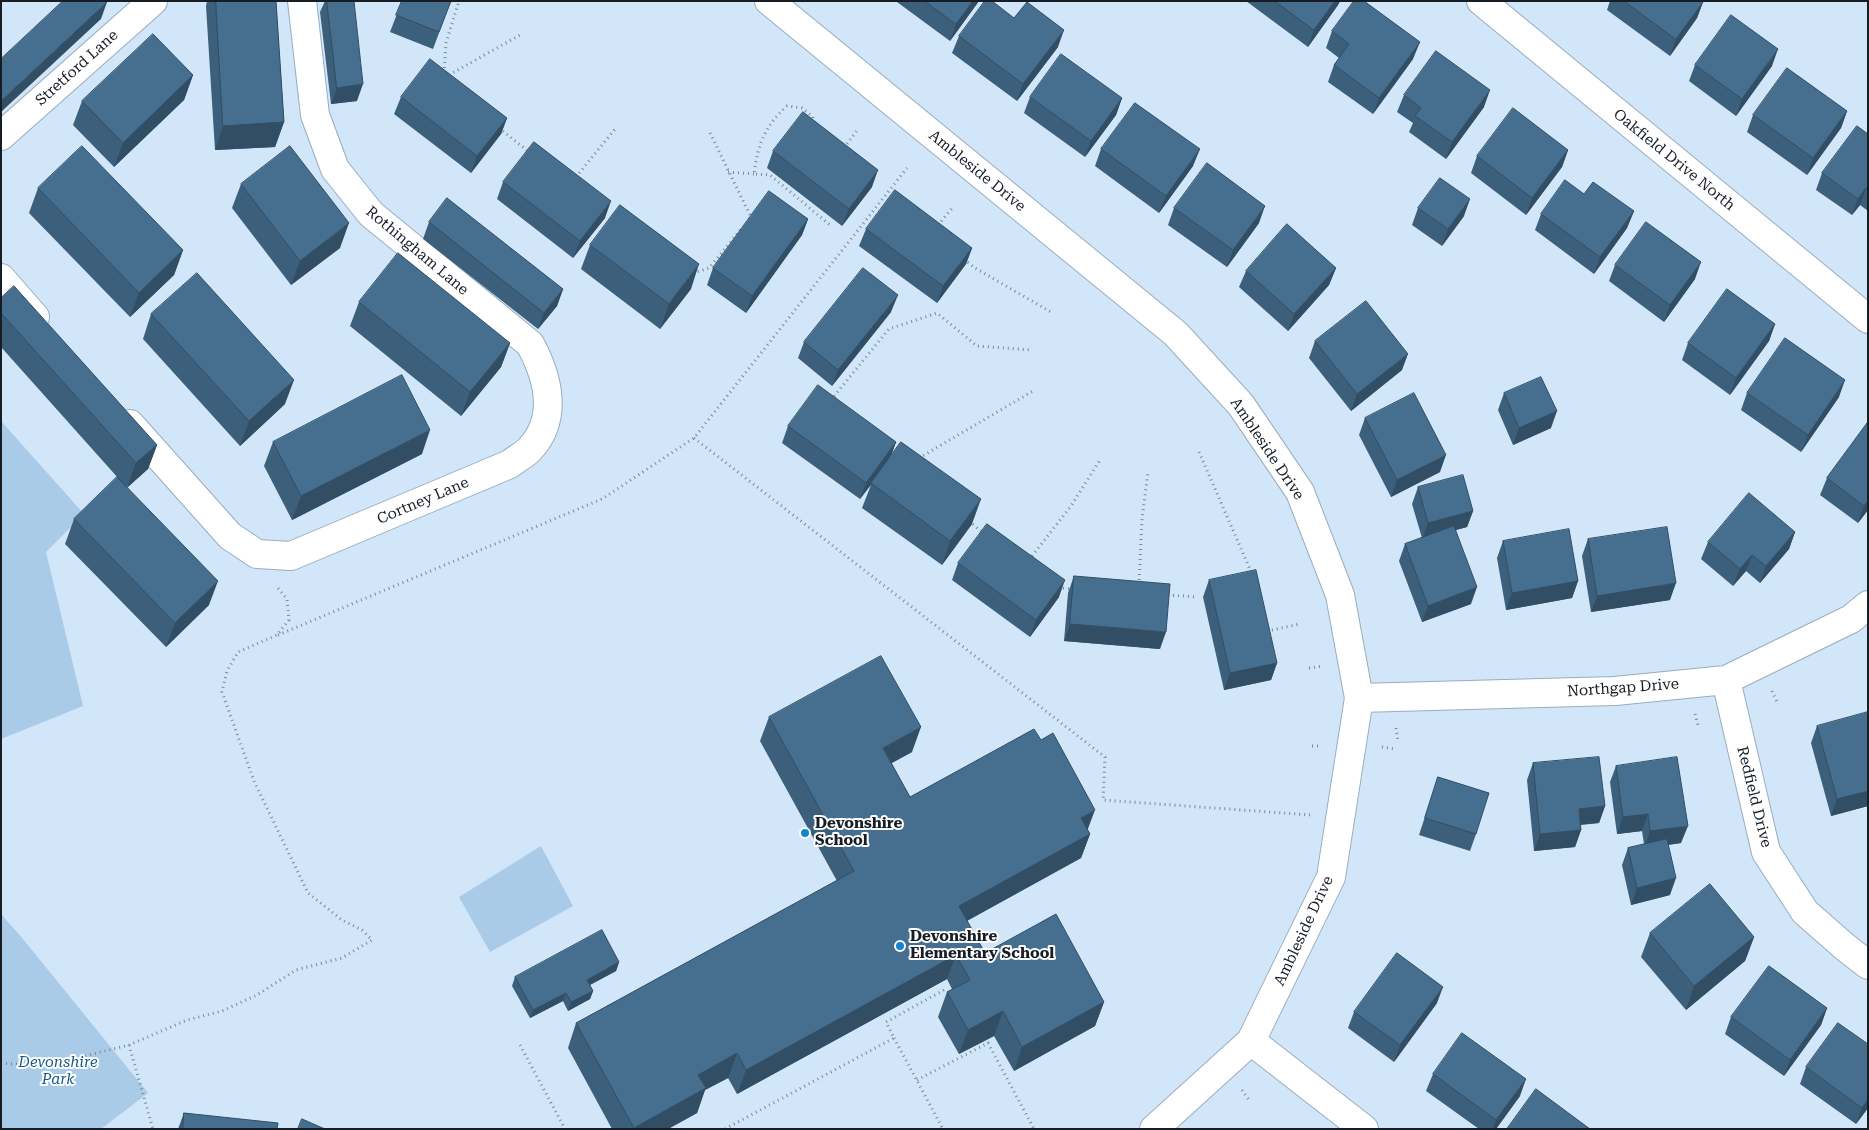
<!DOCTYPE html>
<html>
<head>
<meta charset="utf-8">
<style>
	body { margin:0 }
	#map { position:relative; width:1869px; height:1130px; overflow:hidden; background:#d1e6f8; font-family:"Roboto Serif",serif }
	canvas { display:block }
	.frame { position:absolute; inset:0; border:2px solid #161d24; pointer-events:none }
</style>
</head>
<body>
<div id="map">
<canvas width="1869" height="1130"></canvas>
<div class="frame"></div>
</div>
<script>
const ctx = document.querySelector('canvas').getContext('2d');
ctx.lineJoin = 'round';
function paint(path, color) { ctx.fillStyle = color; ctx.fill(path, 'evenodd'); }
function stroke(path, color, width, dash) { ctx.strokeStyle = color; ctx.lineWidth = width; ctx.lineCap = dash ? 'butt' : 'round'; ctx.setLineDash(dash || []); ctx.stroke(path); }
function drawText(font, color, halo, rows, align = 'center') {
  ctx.font = font + ' "Roboto Serif",serif'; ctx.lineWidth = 4; ctx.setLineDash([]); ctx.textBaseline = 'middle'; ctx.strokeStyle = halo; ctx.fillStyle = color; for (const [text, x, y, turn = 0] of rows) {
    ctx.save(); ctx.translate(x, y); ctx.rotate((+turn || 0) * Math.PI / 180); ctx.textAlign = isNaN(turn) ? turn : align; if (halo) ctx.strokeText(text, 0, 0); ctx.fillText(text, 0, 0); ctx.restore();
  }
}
const green = new Path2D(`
	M1,421L84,514L46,552L83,706L1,739Z
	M541,846L573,906L490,952L459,897Z
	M1,914L23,939L148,1093L101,1129H1Z`);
const path = new Path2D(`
	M444,73L446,43L459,1
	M449,75L520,35
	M813,123V117L802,108L787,106C764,127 758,144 754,174L770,175L830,225
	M499,128L529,152
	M710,133L751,217L749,220
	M844,148L858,129
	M728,172L754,174
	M576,177L615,129
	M938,225L954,206
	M964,259L975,268L1051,312
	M693,273L709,268L742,228
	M831,400L889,329L937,313L977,346L1032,350
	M694,438L1105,757L1103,800L1311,815
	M1199,452L1252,574
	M919,458L1033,391
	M969,521L983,533
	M1029,560L1071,506L1100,460
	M1139,585L1142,519L1148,472
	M1058,588L1074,589
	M1168,595L1197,597
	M1267,631L1300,624
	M278,635L602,499L694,438L907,168
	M1309,668L1323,666
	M1772,691L1777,702
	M1695,714L1698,725
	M1396,728L1398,742
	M1312,746H1321
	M1382,747L1394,749
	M894,1038L943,1129
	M129,1045L153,1129
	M520,1045L565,1129
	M1,1063L25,1065L73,1059L129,1045L187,1020L222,1011L257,995L296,970L342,958L372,940L362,930L342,920L308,893L254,781L222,692L227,671L238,652L277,635L289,620L287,599L277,587
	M917,1080L988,1043L1034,1129
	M1242,1090L1249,1100
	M725,1129L894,1038L886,1022L944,990`);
const minor = new Path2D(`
	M769,1L1176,334L1241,405L1300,492L1340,595L1359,698L1331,877L1251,1041L1154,1129
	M1481,1L1868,319
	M1,136L153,1
	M1,278L35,317
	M130,424L230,536L257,554L291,556L510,464C516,459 524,455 529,450C559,419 548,377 530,344L371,214L335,169L315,115L302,1
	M1726,680L1766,852L1805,912L1845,947L1868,965
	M1359,698L1615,691L1726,680L1851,619L1868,605
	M1251,1041L1364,1129`);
const wall = new Path2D(`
	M207,1H276L284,122L275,147L215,150L206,6Z
	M325,1H354L357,101L331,104L320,12Z
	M402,1H451L433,49L390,32Z
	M897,1H979L950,41L897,2Z
	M1246,1H1340L1338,5L1308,47Z
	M1610,1H1703V2L1697,18L1670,56L1607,10Z
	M1014,18L1058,47L1017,101L952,53L959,36Z
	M1332,31L1413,59L1373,114L1328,82L1334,65L1339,58L1326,48Z
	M1695,65L1772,66L1736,116L1689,81Z
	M193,75L184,100L114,167L73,125L82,101Z
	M1404,95L1484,107L1446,159L1409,132L1413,123L1397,112Z
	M401,97L507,118L501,134L471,173L394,114Z
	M1030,97L1122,98L1116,115L1085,157L1024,113Z
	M1847,111L1841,128L1807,175L1747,132L1753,115Z
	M1868,134V211L1860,205L1852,215L1816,190L1822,173Z
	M1101,149L1193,166L1159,213L1095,166Z
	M1568,150L1562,167L1526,215L1471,173L1477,156Z
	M773,151L872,187L842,226L767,168Z
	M503,182L605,218L573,258L497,199Z
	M241,184L340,248L291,285L232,208Z
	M38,188L183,250L174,275L130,317L29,213Z
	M1584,194L1634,211L1627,228L1594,274L1535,230L1541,214Z
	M1174,208L1259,223L1227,267L1168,225Z
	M1418,208L1464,216L1442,246L1412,225Z
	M808,219L802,235L746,313L707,285L713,268Z
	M429,222L563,289L557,306L538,329L423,239Z
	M866,229L972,248L966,264L937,303L859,246Z
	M590,245L691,289L660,329L581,269Z
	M1615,265L1695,279L1664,322L1609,281Z
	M1336,268L1329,285L1288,331L1239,287L1246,271Z
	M1,298L157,445L148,469L127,487L209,605L166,647L65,544L74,519L119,479L1,347Z
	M359,302L510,343L501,367L461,416L350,326Z
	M891,312L832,386L798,358L804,342Z
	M151,314L285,404L240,446L143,339Z
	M1775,324L1769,341L1730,395L1682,360L1688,343Z
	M1315,341L1402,370L1351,411L1309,358Z
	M1504,393L1551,428L1513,445L1498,410Z
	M1747,393L1839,397L1801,452L1741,410Z
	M1365,418L1440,472L1391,497L1359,435Z
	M1868,422V510L1858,523L1820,495L1827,478Z
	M788,426L896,442L890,457L972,524L942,565L862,508L871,485L860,499L782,443Z
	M273,442L422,454L292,520L264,466Z
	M1418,487L1473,511L1467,527L1456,530L1471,604L1422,622L1399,561L1405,544L1422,538L1412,504Z
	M1795,532L1789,549L1760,583L1746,571L1733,586L1701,559L1708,542Z
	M1588,539L1670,600L1591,612L1582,556Z
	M1503,541L1578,581L1572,598L1506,610L1497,558Z
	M958,563L1059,597L1030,637L952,580Z
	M1074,576L1160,649L1064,641L1068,593Z
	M1209,580L1277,663L1271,680L1224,690L1203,597Z
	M769,717L912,752L891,763L910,797L1088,830L1090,834L1081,858L967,921L985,953L1104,1002L1095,1026L1014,1071L994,1036L959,1054L938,1017L947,992L952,989L947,979L737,1094L728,1078L705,1090L697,1113L668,1129H612L568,1048L576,1023L837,881L760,741Z
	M1817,726L1868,806L1831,816L1811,743Z
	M1533,763L1605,806L1599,823L1581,825V830L1575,847L1534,851L1527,780Z
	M1616,766L1681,843L1668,845L1670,895L1631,905L1622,865L1628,848L1644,844L1642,831L1617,834L1610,782Z
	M1438,777L1476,834L1470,851L1419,835Z
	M1650,933L1754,937L1745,961L1686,1010L1641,957Z
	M619,962L616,971L590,985L593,991L590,999L568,1011L563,1001L530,1018L512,986L515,977Z
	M1437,1003L1394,1062L1348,1028L1354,1012Z
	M1827,1008L1821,1025L1784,1076L1725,1034L1731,1017Z
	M1806,1067L1868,1108L1856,1124L1800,1084Z
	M1433,1074L1520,1096L1496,1129H1479L1426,1091Z
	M184,1113L277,1129H178Z`);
const shadedWall = new Path2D(`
	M973,1H979L950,41L956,24Z
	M1335,1H1340L1338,5L1308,47L1314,30Z
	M107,2L101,19L1,112V101Z
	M1703,2L1697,18L1670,56L1676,39Z
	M1064,30L1058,47L1017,101L1023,84Z
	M1420,42L1413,59L1373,114L1379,98Z
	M1778,49L1772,66L1736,116L1742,99Z
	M193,75L184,100L114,167L123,143Z
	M363,84L357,101L331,104L337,88Z
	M1490,90L1484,107L1446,159L1452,142Z
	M1122,98L1116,115L1085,157L1091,141Z
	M1847,111L1841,128L1807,175L1813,158Z
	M507,118L501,134L471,173L477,156Z
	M284,122L275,147L215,150L223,126Z
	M1200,149L1193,166L1159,213L1166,196Z
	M1568,150L1562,167L1526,215L1532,198Z
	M878,170L872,187L842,226L849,209Z
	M1866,188L1860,205L1852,215L1858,199Z
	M1470,199L1464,216L1442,246L1448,229Z
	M611,201L605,218L573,258L580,241Z
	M1265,206L1259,223L1227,267L1233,250Z
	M1634,211L1627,228L1594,274L1600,257Z
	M808,219L802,235L746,313L752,296Z
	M349,223L340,248L291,285L300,261Z
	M972,248L966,264L937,303L943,286Z
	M183,250L174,275L130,317L139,293Z
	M1701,262L1695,279L1664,322L1670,305Z
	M699,264L691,289L660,329L669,304Z
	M1336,268L1329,285L1288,331L1294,314Z
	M563,289L557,306L538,329L544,313Z
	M898,295L891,312L832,386L838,370Z
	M1775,324L1769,341L1730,395L1736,378Z
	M510,343L501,367L461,416L470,392Z
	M1408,354L1402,370L1351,411L1357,394Z
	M294,380L285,404L240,446L249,421Z
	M1845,380L1839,397L1801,452L1808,435Z
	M1557,411L1551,428L1513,445L1519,428Z
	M430,430L422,454L292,520L301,496Z
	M896,442L890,459L860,499L866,483Z
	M157,445L148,469L127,488L136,463Z
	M1446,455L1440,472L1391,497L1397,480Z
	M981,499L972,524L942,565L950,541Z
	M1868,501V510L1858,523L1864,506Z
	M1473,511L1467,527L1422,539L1428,523Z
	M1795,532L1789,549L1760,583L1766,566Z
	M1752,555L1746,571L1733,586L1740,569Z
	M1065,580L1059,597L1030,637L1036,620Z
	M218,581L209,605L166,647L175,623Z
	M1578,581L1572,598L1506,610L1512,593Z
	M1676,583L1670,600L1591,612L1597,596Z
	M1477,587L1471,604L1422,622L1428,606Z
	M1070,624L1166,632L1160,649L1064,641Z
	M1277,663L1271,680L1224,690L1230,673Z
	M921,727L912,752L874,773L883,748Z
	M1868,791V806L1831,816L1837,799Z
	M1605,806L1599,823L1573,825L1579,809Z
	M1095,810L1086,834L1081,818Z
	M1648,814L1642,831L1617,834L1623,817Z
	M1688,826L1681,843L1644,848L1650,831Z
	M1581,830L1575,847L1534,851L1540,834Z
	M1090,834L1081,858L950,930L959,906Z
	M1676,878L1670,895L1631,905L1637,888Z
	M1754,937L1745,961L1686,1010L1694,986Z
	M956,955L947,979L737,1094L746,1070Z
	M619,962L616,971L584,988L587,980Z
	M1443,987L1437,1003L1394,1062L1400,1045Z
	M593,991L590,999L568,1011L571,1002Z
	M566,993L563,1001L530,1018L533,1010Z
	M1104,1002L1095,1026L1014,1071L1022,1047Z
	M1827,1008L1821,1025L1784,1076L1790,1060Z
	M1003,1011L994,1036L959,1054L968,1030Z
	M737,1053L728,1078L705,1090L697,1113L668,1129H634L698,1075Z
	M1526,1079L1520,1096L1496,1129H1493L1496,1120Z
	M1868,1099V1108L1856,1124L1862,1108Z`);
const building = new Path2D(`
	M63,1H106L107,2L1,101V59Z
	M216,1H276L284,122L223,126Z
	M327,1H354L363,84L337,88Z
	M402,1H451L439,32L396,15Z
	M925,1H973L956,24Z
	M985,1H992L1014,18L1027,2L1064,30L1023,84L959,36Z
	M1275,1H1335L1314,30Z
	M1354,1H1364L1420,42L1379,98L1334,65L1349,44L1332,31Z
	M1624,1H1703V2L1676,39Z
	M1731,15L1778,49L1742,99L1695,65Z
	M153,34L193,75L123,143L82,101Z
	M1436,51L1490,90L1452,142L1415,116L1421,108L1404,95Z
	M1061,54L1122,98L1091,141L1030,97Z
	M430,59L507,118L477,156L401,97Z
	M1787,68L1847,111L1813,158L1753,115Z
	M1135,103L1200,149L1166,196L1101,149Z
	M1513,108L1568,150L1532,198L1477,156Z
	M803,112L878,170L849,209L773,151Z
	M1857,126L1868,134V189L1866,188L1858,199L1822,173Z
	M534,142L611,201L580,241L503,182Z
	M82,146L183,250L139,293L38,188Z
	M290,146L349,223L300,261L241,184Z
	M1207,163L1265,206L1233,250L1174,208Z
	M1440,178L1470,199L1448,229L1418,208Z
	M1565,180L1584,194L1593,182L1634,211L1600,257L1541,214Z
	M895,190L972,248L943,286L866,229Z
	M769,191L808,219L752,296L713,268Z
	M447,198L563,289L544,313L429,222Z
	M620,205L699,264L669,304L590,245Z
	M1646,222L1701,262L1670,305L1615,265Z
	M1287,224L1336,268L1294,314L1246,271Z
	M398,253L510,343L470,392L359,302Z
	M863,268L898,295L838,370L804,342Z
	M197,273L294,380L249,421L151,314Z
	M14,286L157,445L136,463L1,313V298Z
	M1727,289L1775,324L1736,378L1688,343Z
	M1366,301L1408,354L1357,394L1315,341Z
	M1785,338L1845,380L1808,435L1747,393Z
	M402,375L430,430L301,496L273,442Z
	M1541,377L1557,411L1519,428L1504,393Z
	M818,385L896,442L866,483L788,426Z
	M1414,393L1446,455L1397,480L1365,418Z
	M1868,422V501L1864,506L1827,478Z
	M901,442L981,499L950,541L871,483Z
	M1463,475L1473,511L1428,523L1418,487Z
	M117,477L218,581L175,623L74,519Z
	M1749,493L1795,532L1766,566L1752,555L1740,569L1708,542Z
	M987,524L1065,580L1036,620L958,563Z
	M1454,526L1477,587L1428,606L1405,544Z
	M1667,527L1676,583L1597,596L1588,539Z
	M1569,529L1578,581L1512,593L1503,541Z
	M1256,570L1277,663L1230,673L1209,580Z
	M1074,576L1170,584L1166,632L1070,624Z
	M881,656L921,727L883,748L910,797L1034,729L1041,740L1053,733L1095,810L1081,818L1090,834L959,906L985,953L1056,914L1104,1002L1022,1047L1003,1011L968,1030L947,992L970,980L956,955L746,1070L737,1053L698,1075L706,1088L634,1128L576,1023L854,871L769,717Z
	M1868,712V791L1837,799L1817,726Z
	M1599,757L1605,806L1579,809L1581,830L1540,834L1533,763Z
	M1677,757L1688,826L1650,831L1648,814L1623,817L1616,766Z
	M1438,777L1489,793L1476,834L1425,818Z
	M1667,839L1676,878L1637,888L1628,848Z
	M1710,884L1754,937L1694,986L1650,933Z
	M602,930L619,962L587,980L593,991L571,1002L566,993L533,1010L515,977Z
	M1397,953L1443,987L1400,1045L1354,1012Z
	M1769,966L1827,1008L1790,1060L1731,1017Z
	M1838,1023L1868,1044V1099L1862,1108L1806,1067Z
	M1462,1033L1526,1079L1496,1120L1433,1074Z
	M1536,1089L1590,1129H1507Z
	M184,1113L278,1123L277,1129H183Z
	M302,1119L325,1129H298Z`);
const markers = [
	[805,833,5,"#0f86ce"],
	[900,946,5,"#0f86ce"]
];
const streetNames = [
	["Stretford Lane",77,68,-42],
	["Oakfield Drive North",1674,160,39],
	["Ambleside Drive",977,171,39],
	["Rothingham Lane",417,251,40],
	["Ambleside Drive",1267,449,56],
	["Cortney Lane",423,501,-23],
	["Northgap Drive",1623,688,-4],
	["Redfield Drive",1754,797,76],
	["Ambleside Drive",1304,931,-65]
];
const poiNames = [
	["Devonshire",815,824],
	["School",815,841],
	["Devonshire",910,937],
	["Elementary School",910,954]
];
const parkNames = [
	["Devonshire",58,1063],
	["Park",58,1080]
];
paint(green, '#a9cbe8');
stroke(minor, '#99adbf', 30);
stroke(path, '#7a8895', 3, [1, 4]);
stroke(minor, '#fff', 28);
paint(wall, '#3c5f7b');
paint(shadedWall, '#314e64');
paint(building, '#466f8f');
stroke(building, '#314e64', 1);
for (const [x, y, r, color] of markers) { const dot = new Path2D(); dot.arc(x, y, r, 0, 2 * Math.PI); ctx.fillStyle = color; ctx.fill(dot); stroke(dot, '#fff', 2); }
drawText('15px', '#161d24', '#fff', streetNames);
drawText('bold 15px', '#161d24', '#fff', poiNames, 'left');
drawText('italic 15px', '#165a88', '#fff', parkNames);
</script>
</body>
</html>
